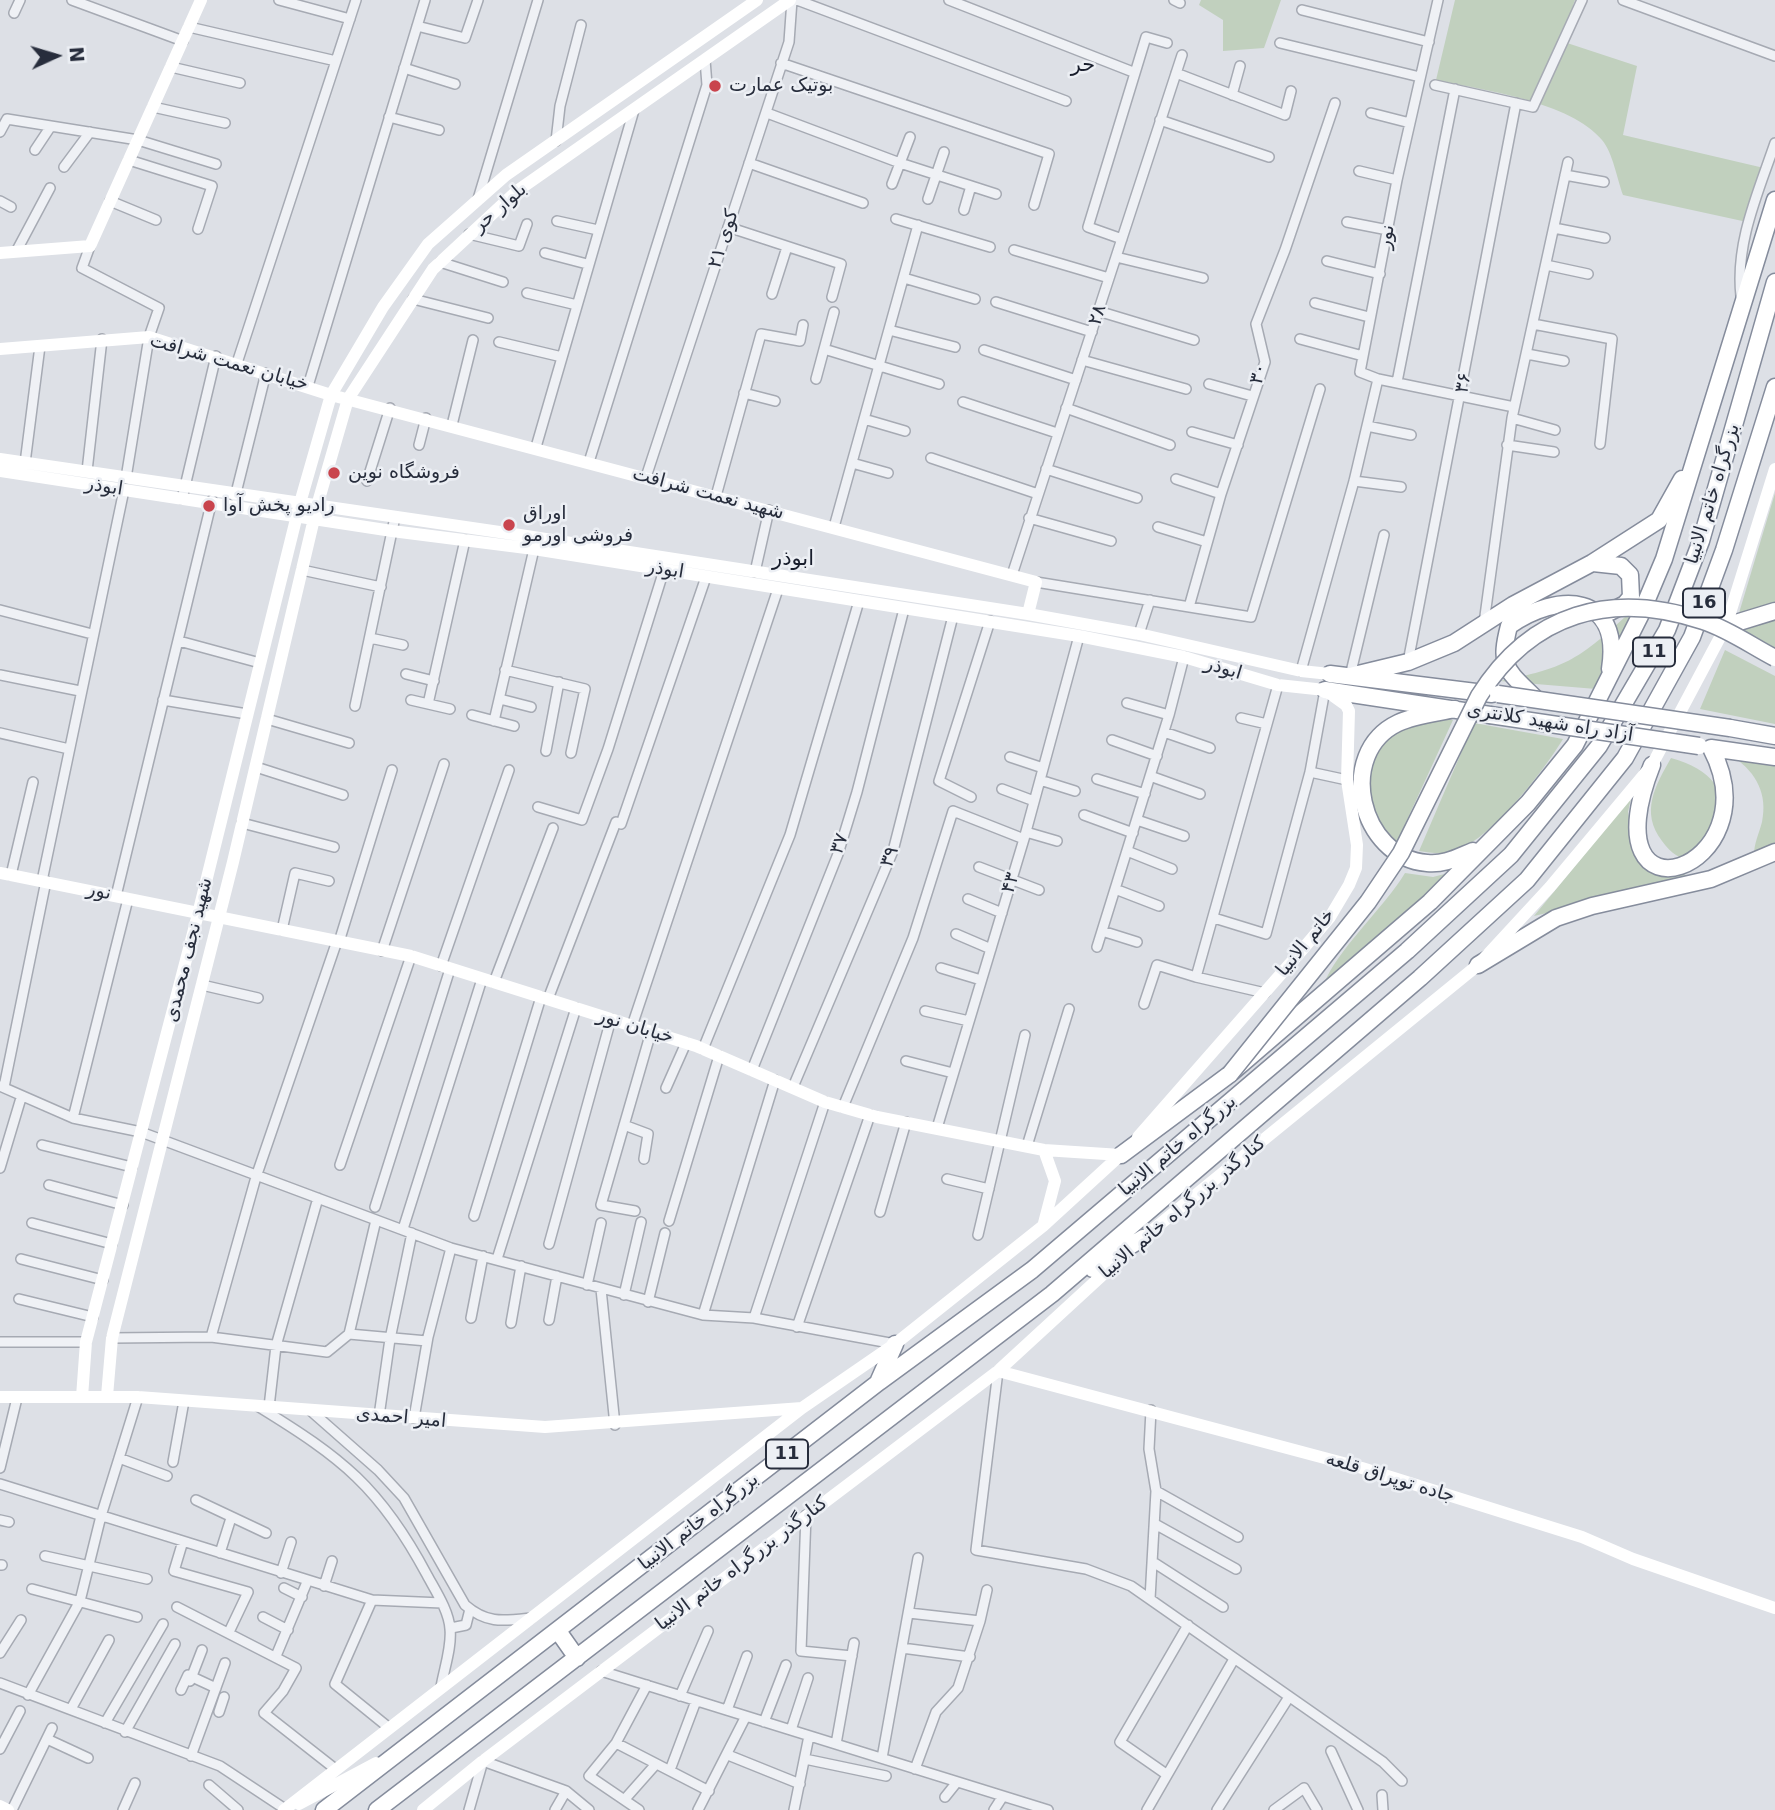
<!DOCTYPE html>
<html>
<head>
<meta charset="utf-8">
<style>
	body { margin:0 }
	#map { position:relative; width:1775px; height:1810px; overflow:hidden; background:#dde0e6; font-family:"DejaVu Sans",sans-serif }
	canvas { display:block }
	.north { position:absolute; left:21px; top:21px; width:70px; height:70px; -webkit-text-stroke:5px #eceff4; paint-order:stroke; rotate:86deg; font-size:19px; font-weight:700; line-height:28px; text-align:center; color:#272d3c }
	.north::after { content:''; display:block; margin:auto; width:24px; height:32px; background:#272d3c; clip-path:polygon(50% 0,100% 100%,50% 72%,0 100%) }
</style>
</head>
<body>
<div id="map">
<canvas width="1775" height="1810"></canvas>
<div class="north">N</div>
</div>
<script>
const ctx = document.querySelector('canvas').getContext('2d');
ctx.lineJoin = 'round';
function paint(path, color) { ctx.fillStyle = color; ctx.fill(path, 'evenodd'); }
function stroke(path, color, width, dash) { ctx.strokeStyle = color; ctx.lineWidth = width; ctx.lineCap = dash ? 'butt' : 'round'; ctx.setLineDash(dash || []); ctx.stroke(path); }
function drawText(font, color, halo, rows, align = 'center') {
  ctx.font = font + ' "DejaVu Sans","Noto Sans Arabic",sans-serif'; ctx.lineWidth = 5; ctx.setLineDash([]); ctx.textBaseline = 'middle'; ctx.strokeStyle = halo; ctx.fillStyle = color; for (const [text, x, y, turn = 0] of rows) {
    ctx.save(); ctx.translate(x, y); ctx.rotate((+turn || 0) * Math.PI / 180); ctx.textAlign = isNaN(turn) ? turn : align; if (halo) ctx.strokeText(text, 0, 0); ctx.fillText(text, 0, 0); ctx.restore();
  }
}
const green = new Path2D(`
	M1201,0H1281L1264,48L1223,51V20L1199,5Z
	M1455,0H1575L1561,41L1637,66L1623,135L1764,168L1747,222L1623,195C1617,179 1613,153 1602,140C1571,102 1483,90 1436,80Z
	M1775,493V604L1739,613Z
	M1625,617H1631L1596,689L1500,681C1564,668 1577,661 1625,617Z
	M1775,617V650L1736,630Z
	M1725,650L1775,676V724L1700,709Z
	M1437,719L1453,720L1395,846C1389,838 1379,830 1374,821C1356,790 1374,742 1405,727C1414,722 1427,721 1437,719Z
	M1474,723L1563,739C1543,772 1493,836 1458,850C1445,855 1432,853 1419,851Z
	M1671,758C1775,785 1707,905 1662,841C1640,812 1655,786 1671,758Z
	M1735,758L1775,764V845L1754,855C1754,843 1759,834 1762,822C1768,794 1756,773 1735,758Z
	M1631,798L1628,812L1632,831L1672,872L1697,877L1534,916Z
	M1452,872L1324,984C1336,951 1384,908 1405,873L1433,877Z`);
const street = new Path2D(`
	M72,0L183,41
	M279,0L350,19
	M797,0L1066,101
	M949,0L1133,72
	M1174,0L1180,3
	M1438,0L1397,180L1360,372L1378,379L1514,407
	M1623,0L1775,56
	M1302,10L1429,42
	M14,13L20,0
	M417,26L465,38L478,0
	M189,27L336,61
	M1280,43L1420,77
	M781,63L1049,154L1034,205
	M171,67L240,83
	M404,68L455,84
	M1176,73L1285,115L1291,91
	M1435,85L1533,107L1582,0
	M1232,95L1240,66
	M153,107L225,123
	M767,113L900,163L996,194
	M1371,113L1410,123
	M389,117L439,130
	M1160,120L1269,157
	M0,132L7,119L138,140L216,164
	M556,141L560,106L581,25
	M35,150L51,126
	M129,160L212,186L198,229
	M749,163L863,203
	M64,167L90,132
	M1359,171L1397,180
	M1565,175L1604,182
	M892,184L910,137
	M478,199L538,0
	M928,199L944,152
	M0,201L11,207
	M110,201L156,220
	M964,210L971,186
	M896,219L990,247
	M557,221L598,230
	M1347,222L1388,230
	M728,227L841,264L832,297
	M1554,228L1605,238
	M469,234L519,246L527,224
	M1122,239L1088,227L1146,37L1167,43
	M90,246L82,268L159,308L149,337L126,478
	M17,250L50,188
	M1014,250L1109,278
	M545,253L587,264
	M1116,257L1203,278
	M1327,261L1380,274
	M440,262L503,282
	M1546,265L1588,274
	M904,278L975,299
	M527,293L577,305
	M772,294L787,247
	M1741,296C1735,243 1758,193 1775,143
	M413,299L488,318
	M996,302L1092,332
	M1315,303L1369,317
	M1098,311L1194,340
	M1533,324L1612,339L1600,444
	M889,330L955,347
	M1300,339L1363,356
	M499,342L562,357
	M824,349L939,384
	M984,350L1076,380
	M1527,354L1564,361
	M1082,360L1186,389
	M237,363L356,0
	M816,379L834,312
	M1397,382L1455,89
	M1209,384L1252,396
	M308,386L425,0
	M744,393L775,401
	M963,402L1057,433
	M1066,408L1170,445
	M1512,418L1555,430
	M864,419L905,431
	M452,425L473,340
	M1367,426L1411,435
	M1192,432L1238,445
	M419,445L426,418
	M1507,445L1554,452
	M536,447L634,110
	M931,458L1038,494
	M589,462L707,85L705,60
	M25,463L40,346
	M852,463L888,473
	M1046,469L1137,498
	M87,471L102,339
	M646,477L789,42L792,0
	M1176,479L1221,494
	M367,481L390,408
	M1354,481L1401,487
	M716,496L761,334L800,341L803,325
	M235,497L266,373
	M182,499L216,356
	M1029,518L1111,541
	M834,527L918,225
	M1158,527L1207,542
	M302,570L381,587
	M755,572L769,510
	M1012,575L1182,55
	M1036,582L1251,617L1320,389
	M1189,607L1221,494L1265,362L1256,324L1285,250L1335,103
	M0,610L92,634
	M1484,623L1512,418L1568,162
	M1139,634L1150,600
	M370,638L403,645
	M179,641L260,663
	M1408,662L1516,103
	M505,670L585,689L571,753
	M1301,671L1354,481L1378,379
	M406,674L434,681
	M0,675L80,691
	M1350,676L1384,535
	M500,699L531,707
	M163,700L247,714
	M411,700L450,709
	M1127,703L1169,715
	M428,704L465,540
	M355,706L395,517
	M472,715L514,726
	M1241,718L1267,724
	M267,719L349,743
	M494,721L534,549
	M1164,732L1210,748
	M0,733L69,749
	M1112,740L1157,756
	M546,751L559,682
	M1010,757L1043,768
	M256,767L343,795
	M1310,772L1347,780
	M1150,776L1200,794
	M1097,779L1145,794
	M1040,780L1075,791
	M1002,789L1034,801
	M971,797L939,781L990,621
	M538,807L582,820L608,749L664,570
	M1084,815L1133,833
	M1137,820L1184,836
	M242,823L334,847
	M1026,832L1057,841
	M1127,851L1172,869
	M979,867L1039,890
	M11,875L33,782
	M42,881L124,490
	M1115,889L1159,906
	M116,896L212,500
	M968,899L1002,913
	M1214,918L1266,934L1310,772L1325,690
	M282,930L295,873L329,881
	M1102,931L1137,942
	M956,934L991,949
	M339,942L392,770
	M1097,947L1169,715L1184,657
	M382,951L444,764
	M441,966L509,770
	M941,968L981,980
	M494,982L553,828
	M202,985L258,998
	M1265,993L1196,977L1278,685
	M548,999L616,822L621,824L706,577
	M1144,1004L1157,965L1196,977
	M925,1011L969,1021
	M632,1026L778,589
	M703,1049L790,835L859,601
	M906,1061L953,1073
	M752,1070L838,854L857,792L904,609
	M0,1086L73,1118L141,1132L451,1248L703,1315L754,1318L895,1344
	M4,1087L46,881
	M793,1087L893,851L953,616
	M666,1088L686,1043
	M843,1107L913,938L953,811L1024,839
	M73,1118L128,899
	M624,1125L648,1134L644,1159
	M937,1128L1024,839L1079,636
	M42,1145L132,1167
	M1027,1146L1069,1009
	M340,1165L411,956
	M0,1168L21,1098
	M947,1179L989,1189
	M49,1185L123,1205
	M375,1207L450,969
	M635,1211L601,1205L651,1032
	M880,1212L906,1122
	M474,1216L541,997
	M669,1221L719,1056
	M32,1223L112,1244
	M403,1229L482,979
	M978,1235L1025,1035
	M549,1244L611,1019
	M21,1259L103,1280
	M497,1259L576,1008
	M587,1285L601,1223
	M601,1289L615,1425
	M624,1295L641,1222
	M19,1299L93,1317
	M648,1302L665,1233
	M703,1315L775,1080
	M471,1318L483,1256
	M754,1318L825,1102
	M549,1320L557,1276
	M511,1323L521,1266
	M797,1327L870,1115
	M349,1334L376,1220
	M211,1337L256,1177L337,941
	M112,1338L211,1337L327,1352L349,1334L427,1341
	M0,1342H86
	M998,1371L976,1550L1086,1569L1131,1586L1383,1762L1402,1781
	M259,1407C342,1458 380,1487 427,1575C435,1590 449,1611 450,1629C452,1647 444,1669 441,1687
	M269,1407L276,1346L318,1198
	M311,1411L378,1470L404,1498L465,1605C487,1624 503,1621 531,1618
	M379,1416L390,1339L412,1233
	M414,1418L428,1337L451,1248
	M119,1458L167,1476
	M173,1462L184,1401
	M0,1468L17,1398
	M0,1484L372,1600L442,1603
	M1156,1491L1238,1537
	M196,1500L266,1533
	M806,1515L801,1651L852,1656
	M0,1520L9,1522
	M1155,1524L1236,1569
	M183,1541L174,1571L248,1592L229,1632
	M220,1553L231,1518
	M45,1556L147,1579
	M1153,1562L1223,1607
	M0,1565H2
	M281,1573L291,1542
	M324,1586L332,1561
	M284,1588L302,1597
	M32,1589L137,1617
	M1150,1599L1156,1491L1149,1449L1151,1410
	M372,1600L335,1684L388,1727
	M177,1607L296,1668L283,1691L264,1713L334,1768
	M909,1613L980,1621
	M263,1617L288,1630
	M451,1628L466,1625L470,1609
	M902,1648L970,1657
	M0,1653L21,1620
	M276,1656L307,1582
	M601,1671L1048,1810
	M190,1681L202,1650
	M0,1683L220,1766L285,1809
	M181,1690L188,1675L216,1688
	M28,1695L80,1601L101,1516L138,1397
	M680,1696L708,1631
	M71,1709L109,1640
	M727,1710L747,1656
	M219,1712L224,1697
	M764,1722L786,1665
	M105,1723L163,1624
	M791,1730L808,1678
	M125,1732L175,1644
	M47,1739L88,1758
	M616,1743L709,1791
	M836,1744L854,1643
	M0,1749L20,1711
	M1331,1751L1358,1810
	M728,1755L800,1784
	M191,1756L225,1663
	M882,1758L918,1558
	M805,1759L886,1776
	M915,1769L936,1712L958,1688L980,1621L987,1590
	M670,1770L696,1701
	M1166,1774L1120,1742L1188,1625
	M209,1785L238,1810
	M1382,1795L1383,1810
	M945,1797L957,1782
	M625,1799L656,1764
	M12,1810L52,1728
	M123,1810L135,1783
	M469,1810L483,1761L566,1791L589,1810
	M555,1810L566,1791
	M639,1810L589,1776L616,1743L647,1685
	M698,1810L746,1716
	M794,1810L809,1736
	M994,1810L1003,1796
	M1147,1810L1234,1659
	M1217,1810L1289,1697
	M1274,1810L1304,1788L1317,1810`);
const secondary = new Path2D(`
	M0,253L90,246L201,0
	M0,349L149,337L331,395L1036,582L1028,614
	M0,459L520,535L1028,614L1139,634L1301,671L1330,674
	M0,471L392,531L534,549L1079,636L1184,657L1278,685L1325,690L1346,705L1349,711L1347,780L1357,845L1356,868L1349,885L1330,917L1302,950L1138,1137
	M0,873L411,956L696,1046L825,1102L877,1117L1044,1150L1121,1155
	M1044,1223L1055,1181L1044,1150
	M1138,1242L1478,965L1550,887L1652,765L1726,626L1775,469
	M998,1371L1362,1468L1582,1537L1633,1559L1775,1608
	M107,1396L112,1338L233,862L317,506L348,399L433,269L517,191L790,0
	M0,1397H138L545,1427L802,1408
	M82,1397L86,1342L198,914L300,503L331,395L383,307L428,244L506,175L757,0
	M299,1804L376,1763
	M0,1806L8,1810
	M284,1810L802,1408L895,1344L1043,1226L1126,1150
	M423,1810L483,1761L998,1371L1122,1257`);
const highway = new Path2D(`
	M1593,563L1621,566L1630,575L1631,597L1625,604L1610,612
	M1726,626L1775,611
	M1330,674L1492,694
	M1350,676L1408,662L1454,643L1513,605L1592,563L1659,520L1682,479
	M1325,690L1490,715
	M1536,699C1507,670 1498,668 1509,626C1558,591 1622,593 1610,669
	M1455,709C1437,713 1415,715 1398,723C1335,753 1360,858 1427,863C1444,865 1458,857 1473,851
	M1730,728L1775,736
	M1711,748L1775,757
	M1652,765C1585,935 1775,870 1711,748
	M1478,965L1556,918L1592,906L1711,879L1775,852
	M1121,1155L1230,1074L1430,902L1528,803L1575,745L1640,616L1664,559L1775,200
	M1093,1269L1143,1238
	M879,1380L895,1344
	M558,1631L577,1658
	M324,1810L879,1382L1032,1270L1407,951L1511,855L1599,746L1667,630L1701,541L1775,282
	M377,1810L1052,1294L1420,978L1527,880L1625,758L1692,637L1724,550L1775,387`);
const highwayBridge = new Path2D(`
	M1498,694L1730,728
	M1490,715L1699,746
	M1230,1074L1368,902L1401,853L1479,696C1531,613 1611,590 1703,621C1728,629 1752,646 1775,658`);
const markers = [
	[715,86,7,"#c9444d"],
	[334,473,7,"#c9444d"],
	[209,506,7,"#c9444d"],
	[509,525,7,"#c9444d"]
];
const shields = [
	[1704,603,42],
	[1654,652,42],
	[787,1454,42]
];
const shieldNames = [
	["16",1704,603],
	["11",1654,652],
	["11",787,1454]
];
const poiNames = [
	["بوتیک عمارت",729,86],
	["فروشگاه نوین",348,473],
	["رادیو پخش آوا",223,506],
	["اوراق",523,514],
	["فروشی اورمو",523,536]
];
const streetNames = [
	["بلوار حر",500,208,-41],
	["نور",1387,237,-80],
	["کوی ۲۱",724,239,-72],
	["۲۸",1098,315,-73],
	["خیابان نعمت شرافت",229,363,16],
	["۳۰",1259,374,-75],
	["۳۶",1464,383,-79],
	["ابوذر",104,487,9],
	["شهید نعمت شرافت",708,494,15],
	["بزرگراه خاتم الانبیا",1713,494,-73],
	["ابوذر",665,570,9],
	["ابوذر",1223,669,17],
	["آزاد راه شهید کلانتری",1550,723,9],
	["۳۷",840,844,-71],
	["۳۹",890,857,-70],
	["۴۳",1011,883,-73],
	["نور",99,892,12],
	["خاتم الانبیا",1306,943,-51],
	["شهید نجف محمدی",189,950,-76],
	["خیابان نور",635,1027,17],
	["بزرگراه خاتم الانبیا",1178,1146,-40],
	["کنارگذر بزرگراه خاتم الانبیا",1183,1208,-40],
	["امیر احمدی",401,1418,5],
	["جاده توپراق قلعه",1390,1478,17],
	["بزرگراه خاتم الانبیا",699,1522,-38],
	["کنارگذر بزرگراه خاتم الانبیا",742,1564,-37]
];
const neighbourhoodNames = [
	["حر",1083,66],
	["ابوذر",793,560]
];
paint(green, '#c1d0be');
stroke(street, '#a6aab3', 12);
stroke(highway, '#858c9c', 19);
stroke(street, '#eff1f5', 9);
stroke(secondary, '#fff', 12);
stroke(highway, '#fff', 16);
stroke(highwayBridge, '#858c9c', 19, []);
stroke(highwayBridge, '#fff', 16);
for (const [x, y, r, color] of markers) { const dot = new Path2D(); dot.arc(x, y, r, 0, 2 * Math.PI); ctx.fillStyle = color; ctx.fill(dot); stroke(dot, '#eceff4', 2.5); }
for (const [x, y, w] of shields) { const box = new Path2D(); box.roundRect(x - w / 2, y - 14.5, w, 29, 5); ctx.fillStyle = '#eceff4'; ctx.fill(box); stroke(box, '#272d3c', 2); }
drawText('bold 18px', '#272d3c', null, shieldNames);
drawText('19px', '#272d3c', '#eceff4', poiNames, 'left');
drawText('19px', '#272d3c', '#eceff4', streetNames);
drawText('21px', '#191e2d', '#eceff4', neighbourhoodNames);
</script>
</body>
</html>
